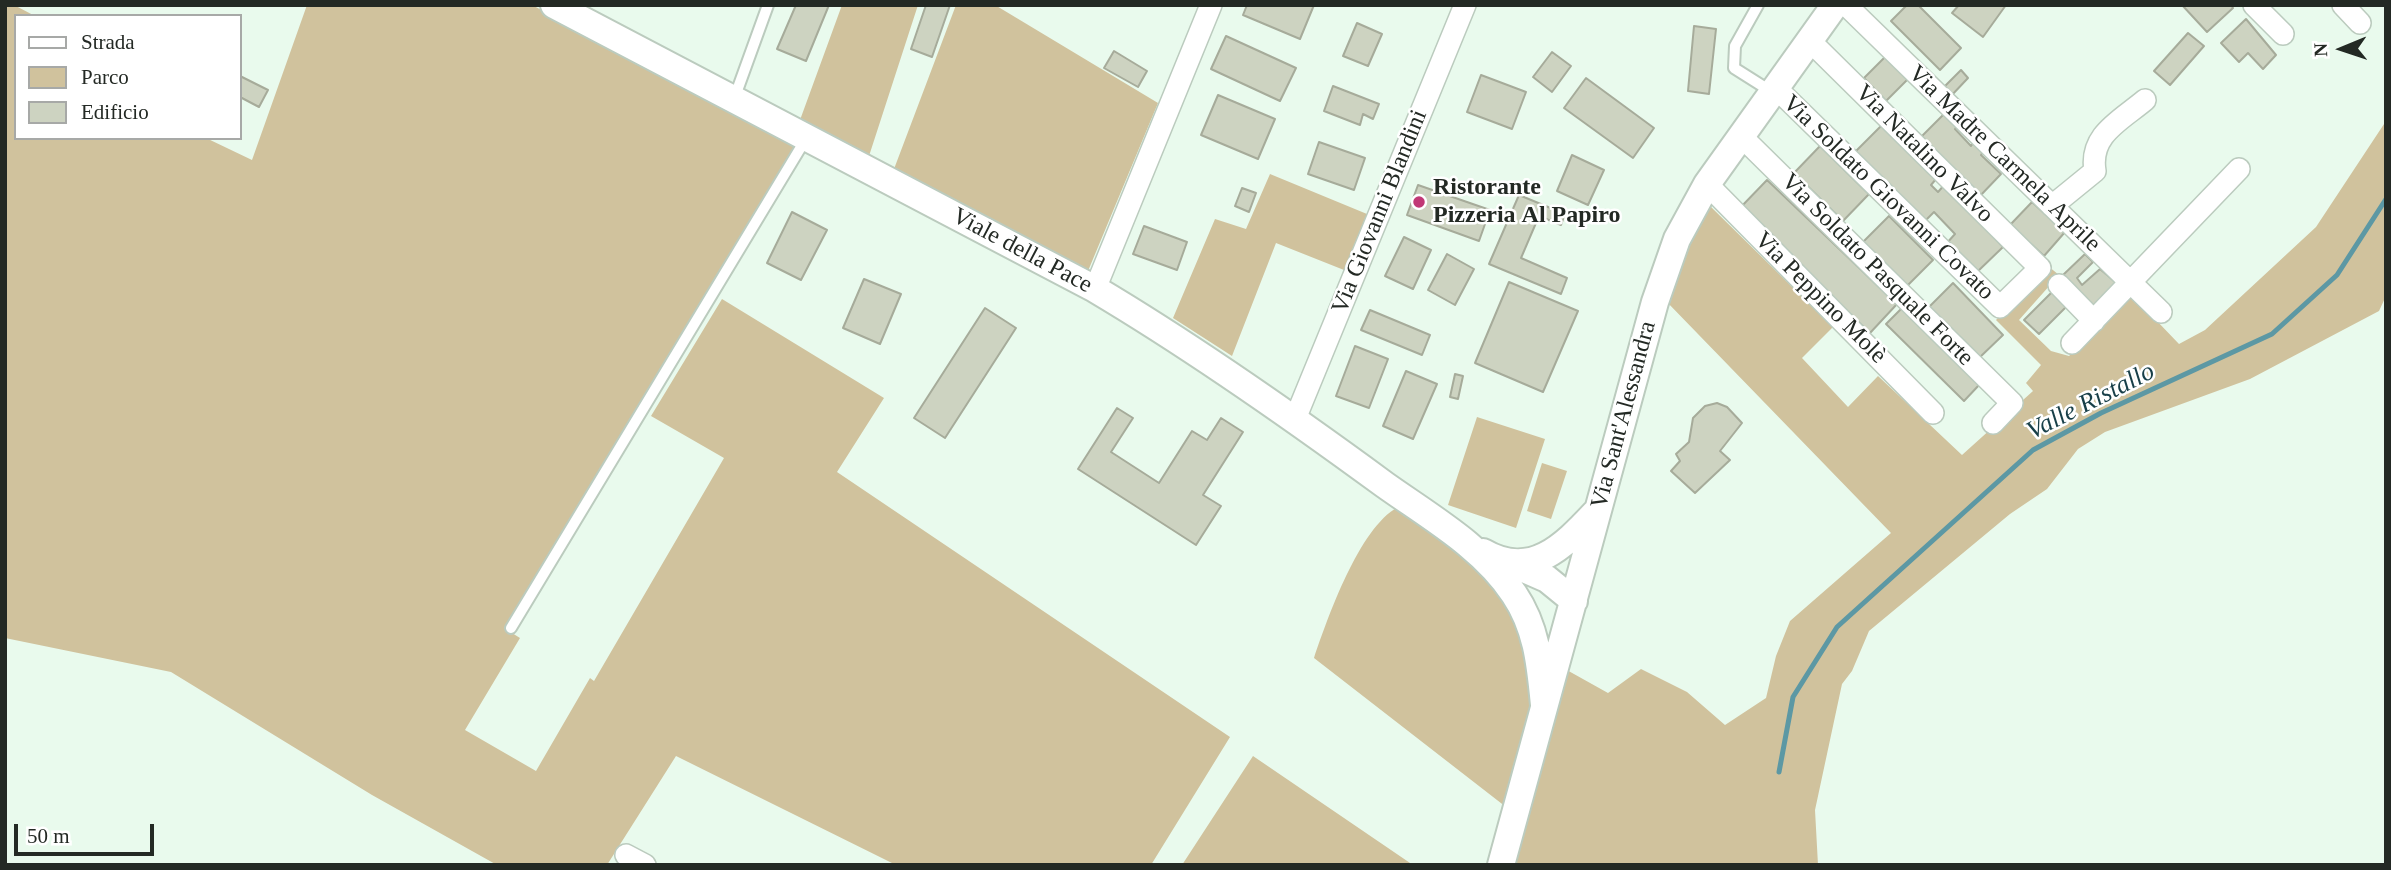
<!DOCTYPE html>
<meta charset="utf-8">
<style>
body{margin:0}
#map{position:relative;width:2391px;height:870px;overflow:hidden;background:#e9faed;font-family:"Times New Roman",serif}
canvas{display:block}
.frame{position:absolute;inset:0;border:7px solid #232924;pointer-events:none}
.legend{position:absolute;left:14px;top:14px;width:228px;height:126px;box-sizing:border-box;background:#fff;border:2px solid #a7a9a7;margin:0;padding:9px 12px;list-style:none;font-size:21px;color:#232924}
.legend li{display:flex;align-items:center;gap:14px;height:35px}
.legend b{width:35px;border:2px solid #a7a9a7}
.north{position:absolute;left:2307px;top:14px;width:70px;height:70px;-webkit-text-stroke:5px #fff;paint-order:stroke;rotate:268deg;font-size:19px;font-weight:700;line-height:28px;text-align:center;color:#232924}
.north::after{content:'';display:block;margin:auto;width:24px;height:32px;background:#232924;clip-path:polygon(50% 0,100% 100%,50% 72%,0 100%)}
.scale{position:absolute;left:14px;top:824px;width:140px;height:32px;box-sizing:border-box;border:4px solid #232924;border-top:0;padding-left:9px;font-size:21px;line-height:24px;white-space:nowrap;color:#232924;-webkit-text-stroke:5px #fff;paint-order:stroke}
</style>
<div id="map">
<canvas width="2391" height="870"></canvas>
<div class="frame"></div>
<ul class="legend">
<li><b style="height:9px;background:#fff"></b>Strada</li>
<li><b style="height:19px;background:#d0c29d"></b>Parco</li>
<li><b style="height:19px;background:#cdd3c1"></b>Edificio</li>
</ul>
<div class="north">N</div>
<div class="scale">50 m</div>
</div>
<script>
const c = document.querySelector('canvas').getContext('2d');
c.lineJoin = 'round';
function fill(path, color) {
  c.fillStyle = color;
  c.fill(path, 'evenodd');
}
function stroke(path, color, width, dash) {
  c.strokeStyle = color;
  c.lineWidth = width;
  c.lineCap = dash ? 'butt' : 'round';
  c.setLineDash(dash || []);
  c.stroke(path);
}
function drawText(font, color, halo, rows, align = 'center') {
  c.font = font + ' "Times New Roman",serif';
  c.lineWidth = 5;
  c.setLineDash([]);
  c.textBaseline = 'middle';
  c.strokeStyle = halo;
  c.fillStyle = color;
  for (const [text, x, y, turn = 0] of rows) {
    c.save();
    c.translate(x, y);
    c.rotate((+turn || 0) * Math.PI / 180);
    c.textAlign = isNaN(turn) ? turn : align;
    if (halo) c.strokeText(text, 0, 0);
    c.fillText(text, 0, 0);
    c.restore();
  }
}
fill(new Path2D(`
 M5,5H14L35,16H16V138H206L252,160L307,5H532L796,145L711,292L504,628L520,638L465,730L536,771L590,678L594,681L724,458L651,416L722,299L884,398L837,472L1230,737L1151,865H896L676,756L607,865H497L372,795L171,672L5,638Z
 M842,5H918L869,156L800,120Z
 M956,5H995L1158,103L1088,271L894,169Z
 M2386,121V296L2379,311L2250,379L2105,432L2078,449L2047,489L2010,514L1869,631L1852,671L1842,684L1815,810L1818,865H1514L1565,669L1608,693L1641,669L1687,692L1725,725L1766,698L1776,656L1790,621L1891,533L1665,300L1678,261L1710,206L1833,327L1802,358L1848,407L1878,376L1962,455L2033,391L2026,383L2041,365L1996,320L2048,266L2059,275L2019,320L2051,351L2069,356L2132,295L2179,344L2205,330L2316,227Z
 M1270,174L1367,214L1344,270L1276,243L1232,356L1173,318L1215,219L1246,229Z
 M1477,417L1545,439L1516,528L1448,505Z
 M1542,463L1567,471L1551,519L1527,511Z
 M1398,507L1466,557L1494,586L1524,632L1530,709L1506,807L1314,658C1328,617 1359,528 1398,507Z
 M1253,756L1413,865H1182Z`), '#d0c29d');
stroke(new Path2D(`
 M1779,772L1793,697L1837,627L2033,450L2101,413L2272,334L2337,275L2386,199`), '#5c98a4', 5);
const building = new Path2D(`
 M796,5H829L806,61L777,49Z
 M926,5H950L932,57L911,49Z
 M1247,5H1314L1300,39L1243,15Z
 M1907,5H1918L1961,48L1940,70L1891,21Z
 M1959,5H2006L1983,37L1952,13Z
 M2182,5H2231L2233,8L2207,32Z
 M2246,19L2276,55L2263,69L2248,53L2239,62L2221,43Z
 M1357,23L1382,34L1368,66L1343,56Z
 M1694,26L1716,29L1709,94L1688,91Z
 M2188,33L2204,46L2170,85L2154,71Z
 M1226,36L1296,68L1280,101L1211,69Z
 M1114,51L1147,71L1138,87L1104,68Z
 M1552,52L1571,66L1552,92L1533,77Z
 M1886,56L1908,79L1886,101L1864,78Z
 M1961,70L1968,78L1951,96L1943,88Z
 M1481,75L1526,92L1512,129L1467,112Z
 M240,76L268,90L259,107L240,97Z
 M1586,78L1654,128L1633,158L1564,108Z
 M1333,86L1379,104L1373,119L1363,114L1360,125L1324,111Z
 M1218,95L1275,119L1258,159L1201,135Z
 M1945,113L1958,125L1955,129L1971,146L1974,142L1983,152L1981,155L2001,174L1980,196L1921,137Z
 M1882,125L1936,179L1931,185L1938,192L1946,183L2003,247L1975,274L1946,244L1955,234L1934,212L1924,222L1855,152Z
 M1319,142L1365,158L1354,190L1308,174Z
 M1820,146L1869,194L1843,221L1794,173Z
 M1572,155L1604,170L1588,205L1557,191Z
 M1767,180L1897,304L1870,333L1739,209Z
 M1418,185L1490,210L1479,241L1407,215Z
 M1242,188L1256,193L1249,212L1235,206Z
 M1519,195L1565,214L1561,225L1539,216L1521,258L1567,278L1561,294L1489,264Z
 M2032,202L2065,232L2044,256L2010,225Z
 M792,212L827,230L801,280L767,263Z
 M1889,216L1933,260L1907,286L1863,242Z
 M1144,226L1187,242L1177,270L1133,254Z
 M1404,237L1431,250L1413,289L1385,276Z
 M1447,254L1474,269L1455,305L1428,290Z
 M2085,254L2093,262L2077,278L2082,285L2100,269L2119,285L2094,308L2063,275Z
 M864,279L901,294L880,344L843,328Z
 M1509,282L1578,311L1543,392L1475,363Z
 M1953,283L2003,335L1978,359L1929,307Z
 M2053,291L2067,306L2039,334L2024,320Z
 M1903,307L1980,384L1964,401L1886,324Z
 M985,308L1016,328L945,438L914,418Z
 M1370,310L1430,335L1422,355L1361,330Z
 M1355,346L1388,359L1369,408L1336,396Z
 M1406,371L1437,384L1413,439L1383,426Z
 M1455,374L1463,376L1458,399L1450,397Z
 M1717,403L1727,407L1742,423L1720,451L1730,460L1695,493L1671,471L1680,461L1676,454L1689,442L1693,418L1705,406Z
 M1117,408L1133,418L1111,452L1159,483L1192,431L1207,440L1221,418L1243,432L1203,495L1221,506L1196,545L1078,469Z`);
fill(building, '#cdd3c1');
stroke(building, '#a6ab9a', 2);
const service = new Path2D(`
 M1758,5L1735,46L1734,68L1772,92
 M734,99L768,5
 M511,628L807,137`);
const minor = new Path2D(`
 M1846,5L2161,312
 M2254,5L2283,34
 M2343,5L2360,23
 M1776,88L2000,307L2040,268L1809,40
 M1742,137L2012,403L1993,423
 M1707,184L1933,413
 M2052,206L2095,171C2089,135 2120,121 2145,100
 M2059,285L2094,321
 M1095,289L1211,5
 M2072,343L2239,169
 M1295,419L1465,5
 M626,855L645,865`);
const tertiary = new Path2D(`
 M554,5L1095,289C1196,349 1291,416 1385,485C1430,517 1483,547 1514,594C1537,628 1540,665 1544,705
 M1483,552C1531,580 1563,547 1595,513
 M1515,565L1547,579L1574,601
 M1501,865L1655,302L1677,239L1707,184L1835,5`);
stroke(service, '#bbcbbe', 14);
stroke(minor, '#bbcbbe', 24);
stroke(tertiary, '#bbcbbe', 30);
stroke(service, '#fff', 10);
stroke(minor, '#fff', 21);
stroke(tertiary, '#fff', 26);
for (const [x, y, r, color] of [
 [1419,202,7,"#c13876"]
]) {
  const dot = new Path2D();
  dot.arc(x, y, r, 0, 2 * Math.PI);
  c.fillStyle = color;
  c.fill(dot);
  stroke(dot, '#fff', 2.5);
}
drawText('24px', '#232924', '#fff', [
 ["Via Natalino Valvo",1924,154,45],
 ["Via Madre Carmela Aprile",2004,159,44],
 ["Via Soldato Giovanni Covato",1888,198,44],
 ["Via Giovanni Blandini",1380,212,-68],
 ["Viale della Pace",1022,251,28],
 ["Via Soldato Pasquale Forte",1877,270,45],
 ["Via Peppino Molè",1820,298,45],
 ["Via Sant'Alessandra",1624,415,-75]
]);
drawText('bold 24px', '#232924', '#fff', [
 ["Ristorante",1433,188],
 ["Pizzeria Al Papiro",1433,216]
], 'left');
drawText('italic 26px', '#183f48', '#fff', [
 ["Valle Ristallo",2091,402,-27]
]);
</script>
